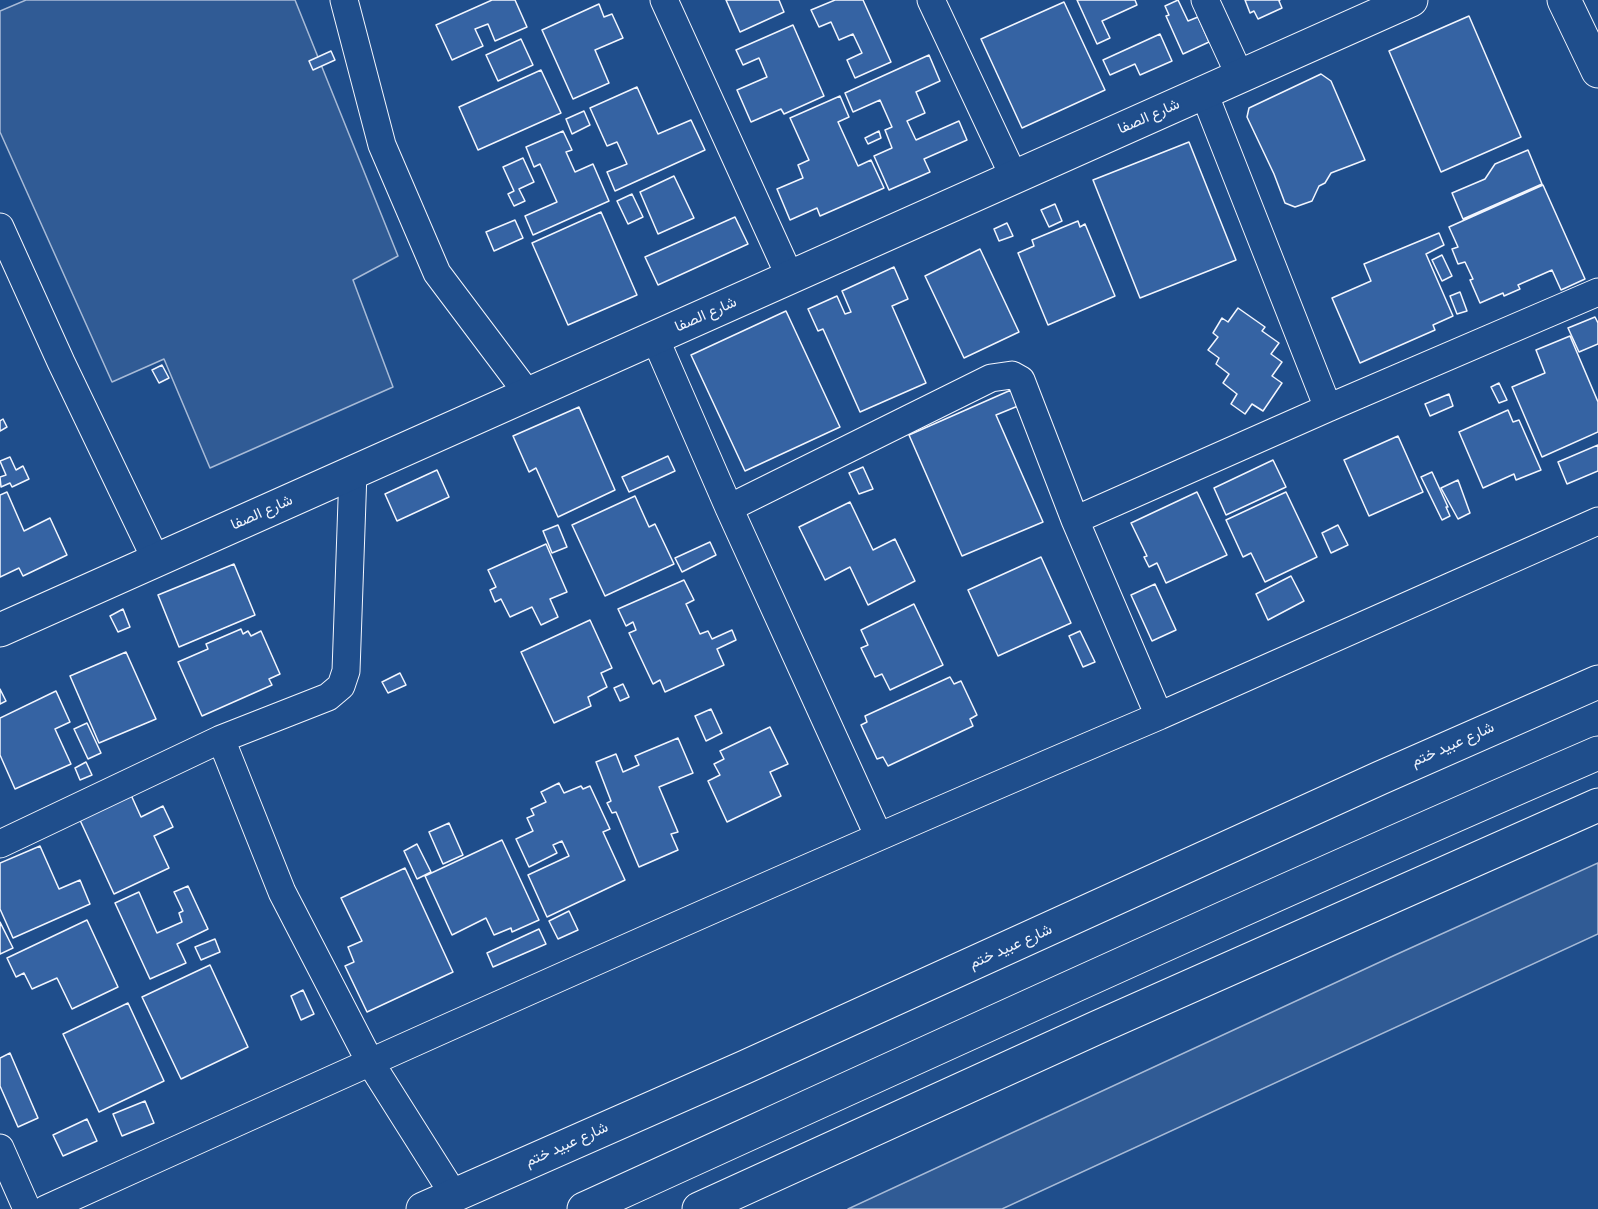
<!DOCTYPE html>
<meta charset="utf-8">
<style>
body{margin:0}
canvas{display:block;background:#1f4e8c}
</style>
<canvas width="1598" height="1209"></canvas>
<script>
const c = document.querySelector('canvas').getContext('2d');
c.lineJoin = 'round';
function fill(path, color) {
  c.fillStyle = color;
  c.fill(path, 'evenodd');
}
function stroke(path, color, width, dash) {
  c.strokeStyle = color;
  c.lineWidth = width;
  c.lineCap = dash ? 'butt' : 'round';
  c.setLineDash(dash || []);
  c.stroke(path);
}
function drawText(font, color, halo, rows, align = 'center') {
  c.font = font + ' "Source Serif 4",Vazirmatn,serif';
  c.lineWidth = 4.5;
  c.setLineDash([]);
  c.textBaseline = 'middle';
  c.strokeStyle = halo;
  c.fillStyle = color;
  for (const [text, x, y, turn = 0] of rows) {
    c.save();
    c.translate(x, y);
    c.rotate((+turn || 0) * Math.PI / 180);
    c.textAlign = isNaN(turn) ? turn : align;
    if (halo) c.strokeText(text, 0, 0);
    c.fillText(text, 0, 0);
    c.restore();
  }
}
const built = new Path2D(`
 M26,0H295L398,256L353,280L393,387L210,468L164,359L112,382L0,132V11Z
 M1598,863V934L1002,1209H848L1393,956Z`);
fill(built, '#305b95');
stroke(built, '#a8bbd7', 1.5);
const building = new Path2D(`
 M492,0H515L527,27L495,41L488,24L475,29L483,46L452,60L436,25Z
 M726,0H779L784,12L740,32Z
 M835,0H863L891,62L855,78L847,60L862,53L853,34L839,40L831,22L819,27L811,10Z
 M1077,0H1135L1137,5L1102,21L1110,38L1097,44Z
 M1178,0L1188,21L1198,17L1209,42L1183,54L1166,16L1169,15L1165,6Z
 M1245,0H1280L1279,1L1282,8L1258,19L1254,11L1250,13Z
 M1064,2L1105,90L1022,128L981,39Z
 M599,4L604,17L612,14L623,38L595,50L609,83L573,99L542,30Z
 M1469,16L1521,137L1441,172L1389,51Z
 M793,25L824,96L784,114L781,109L751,122L737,90L767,77L759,58L743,65L736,50Z
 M1160,34L1172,61L1140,75L1135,64L1110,75L1103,60Z
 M521,39L533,65L498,81L486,55Z
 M331,51L335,60L313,70L309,61Z
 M929,55L940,81L916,92L925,113L907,121L915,138L916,140L959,121L967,140L924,159L930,172L889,190L874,156L892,148L885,130L892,127L880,100L853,112L845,93Z
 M541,70L561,113L478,150L459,107Z
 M1321,74L1331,81L1365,160L1331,173L1325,183L1319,186L1312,201L1295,207L1285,203L1274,174L1247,117L1249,108Z
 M637,87L658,134L691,120L705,150L615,191L607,172L627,164L617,142L607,146L590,108Z
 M840,96L849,117L838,122L858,166L871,160L884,188L820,216L817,208L790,220L777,189L803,178L798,165L809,160L790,118Z
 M584,111L590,125L572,134L566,119Z
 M563,131L572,150L566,152L575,172L593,164L609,201L533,235L525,216L557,202L540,164L534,167L526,147Z
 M879,131L881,138L868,144L865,138Z
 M1189,142L1236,260L1140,298L1093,180Z
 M1528,150L1542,184L1463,219L1452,193L1485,179L1495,164Z
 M523,158L534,182L519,189L525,201L514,206L508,194L514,191L503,167Z
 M674,176L694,218L658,234L640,192Z
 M1543,185L1585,279L1561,290L1552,270L1518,285L1520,289L1504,296L1503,293L1480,303L1470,280L1473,279L1465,262L1458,264L1452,249L1458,247L1449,227Z
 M632,194L643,217L628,224L617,201Z
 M1055,204L1062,221L1049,227L1041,210Z
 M601,212L637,295L568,325L532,243Z
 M735,217L748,244L658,285L645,257Z
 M515,220L523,238L494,251L486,232Z
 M1078,221L1080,227L1085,224L1115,296L1048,325L1018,253L1034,246L1032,240Z
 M1007,223L1013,236L999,241L994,229Z
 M1439,233L1444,245L1426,254L1453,316L1433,325L1435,330L1360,363L1332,298L1371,281L1364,264Z
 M980,249L1019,332L964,358L925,276Z
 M1442,255L1452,276L1442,281L1432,260Z
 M894,267L908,299L892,306L926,383L860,412L823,329L818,331L808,309L837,296L845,314L851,312L842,291Z
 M1460,292L1467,311L1457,314L1450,296Z
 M1238,308L1265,327L1262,331L1279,343L1271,354L1282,362L1272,376L1282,383L1263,411L1252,404L1245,414L1231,404L1237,394L1223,383L1229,374L1216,364L1219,358L1208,350L1218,337L1213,333L1222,318L1228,322Z
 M786,311L840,427L745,471L691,355Z
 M1595,317L1598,323V344L1579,352L1568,328Z
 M1570,336L1598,402V432L1542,457L1512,387L1545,373L1536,350Z
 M162,365L169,378L159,383L152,370Z
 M1499,383L1507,400L1499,403L1491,387Z
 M1011,390L1018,406L996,415L1043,522L962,556L909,435Z
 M1449,394L1453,406L1430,416L1425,404Z
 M579,407L615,490L558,517L536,468L529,472L513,436Z
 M1508,410L1513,422L1519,420L1541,470L1516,480L1514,474L1483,488L1459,432Z
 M3,419L7,427L0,431V421Z
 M1398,436L1423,492L1369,516L1344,460Z
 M1598,445V471L1567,484L1558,462Z
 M668,456L675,471L629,492L622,477Z
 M10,457L16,470L23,466L29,479L12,487L10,483L1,487L0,477L6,475L0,461Z
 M1273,460L1286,487L1226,515L1214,488Z
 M863,467L873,489L859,494L849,473Z
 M437,470L449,497L397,521L385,494Z
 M1432,472L1448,507H1446L1450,516L1442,520L1421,477Z
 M1458,480L1470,513L1458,519L1441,488Z
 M7,492L24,531L50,518L67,555L23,576L19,568L0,577V495Z
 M1197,492L1227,555L1166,583L1157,563L1149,567L1144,557L1147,556L1131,523Z
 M1286,492L1317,557L1265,582L1251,553L1243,557L1226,520Z
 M635,496L649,527L655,524L674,564L605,596L572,525Z
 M850,502L873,550L895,539L915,581L868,605L850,567L825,580L799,527Z
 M558,525L567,547L552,553L543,531Z
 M1338,525L1348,545L1331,553L1322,533Z
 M710,542L716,555L682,572L675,558Z
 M546,544L567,592L550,599L558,617L541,625L532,607L510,617L501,599L495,602L490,590L496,587L488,570Z
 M1041,557L1071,623L998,656L968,590Z
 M234,564L255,615L179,647L158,595Z
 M1291,576L1304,601L1268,620L1256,594Z
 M684,580L694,600L686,604L700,634L708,631L712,639L732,630L736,640L717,649L724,665L665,692L660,680L653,684L629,633L636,630L633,622L626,626L618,609Z
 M1155,584L1176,630L1152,641L1131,595Z
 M914,604L943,665L890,690L882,674L875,677L861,648L868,645L861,630Z
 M123,609L130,627L118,632L110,616Z
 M590,620L612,668L601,673L607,687L588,697L591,706L554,723L521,652Z
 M241,629L243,634L248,631L251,636L261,631L280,674L269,679L272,685L202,716L178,662L208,649L206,644Z
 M1080,631L1095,662L1083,667L1069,636Z
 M126,652L156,719L99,743L70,676Z
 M400,673L406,685L388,693L382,682Z
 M950,677L954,684L961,681L977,715L970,719L973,726L888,766L883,757L877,759L861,725L867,722L865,716Z
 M623,684L629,697L620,701L614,688Z
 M0,689L6,701L0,704Z
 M56,691L70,722L55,729L71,764L15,789L0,755V718Z
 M711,709L722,733L706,741L695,716Z
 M87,723L101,753L88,759L74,729Z
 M770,727L788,764L770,772L781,796L727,822L708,781L720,775L714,764L724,759L720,751Z
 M678,738L693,773L659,787L678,832L671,834L678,850L639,867L616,812L612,813L607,803L611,801L596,762L616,754L623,772L639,765L635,756Z
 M86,762L92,775L80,780L75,768Z
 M559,783L564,793L581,786L583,789L590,786L610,829L603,832L625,880L547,917L528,875L569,856L562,841L553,845L557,853L529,867L516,839L533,831L527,818L534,815L531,809L546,802L541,792Z
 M131,795L141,817L163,806L173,827L154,836L169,868L114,894L79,818Z
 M449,823L463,855L443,864L429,832Z
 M502,840L539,920L512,932L511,928L494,935L486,918L452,935L425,876Z
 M417,844L431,872L417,879L404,851Z
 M40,846L59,889L80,880L90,904L13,938L0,909V863Z
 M405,868L453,972L367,1012L345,966L354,962L348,947L362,941L341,898Z
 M188,886L208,929L177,944L186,963L150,979L115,903L139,892L157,933L182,922L179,913L183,911L174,892Z
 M569,911L578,930L558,939L549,921Z
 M87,920L118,987L72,1009L57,978L32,989L24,973L16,977L7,958Z
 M0,922L13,948L0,954Z
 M539,929L546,944L493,967L487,953Z
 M215,939L220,952L201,960L195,947Z
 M210,965L248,1047L181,1079L142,997Z
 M303,990L314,1014L301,1020L291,996Z
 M128,1003L164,1081L99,1112L63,1034Z
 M10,1053L38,1118L18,1127L0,1086V1058Z
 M145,1101L154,1123L122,1136L113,1114Z
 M87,1119L97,1141L63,1156L53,1135Z`);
fill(building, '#3563a3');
stroke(building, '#f2f6ff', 1.5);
const street = new Path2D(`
 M344,0L382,145L437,273L528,394
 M664,0L790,277
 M931,0L1014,177
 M1205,0L1240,76
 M1204,93L1328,408
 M0,227L61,362L156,560
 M655,338L729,508L878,835
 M729,508L991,378L1012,375L1021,380L1075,520L1159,716L1598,521
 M1075,520L1328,408L1598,292
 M221,739L282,892L370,1062L454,1195
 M0,844L221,739L328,697L341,686L346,671L353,472
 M0,1148L27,1209
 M46,1209C415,1041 785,875 1159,716`);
const secondary = new Path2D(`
 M0,630L1411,0
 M699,1209L1096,1028L1598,805`);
const primary = new Path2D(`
 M1564,0L1598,71
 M423,1209L745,1067L1380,778L1598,682
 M584,1209C922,1055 1258,900 1598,753`);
stroke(street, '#f2f6ff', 29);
stroke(secondary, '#f2f6ff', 35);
stroke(primary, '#f2f6ff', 35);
stroke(street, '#1f4e8c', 27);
stroke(secondary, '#1f4e8c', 33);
stroke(primary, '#1f4e8c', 33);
drawText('15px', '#f2f6ff', '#1f4e8c', [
 ["شارع الصفا",1149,117,-24],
 ["شارع الصفا",706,315,-24],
 ["شارع الصفا",262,513,-24],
 ["شارع عبيد ختم",1453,745,-24],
 ["شارع عبيد ختم",1011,947,-24],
 ["شارع عبيد ختم",567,1145,-24]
]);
</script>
